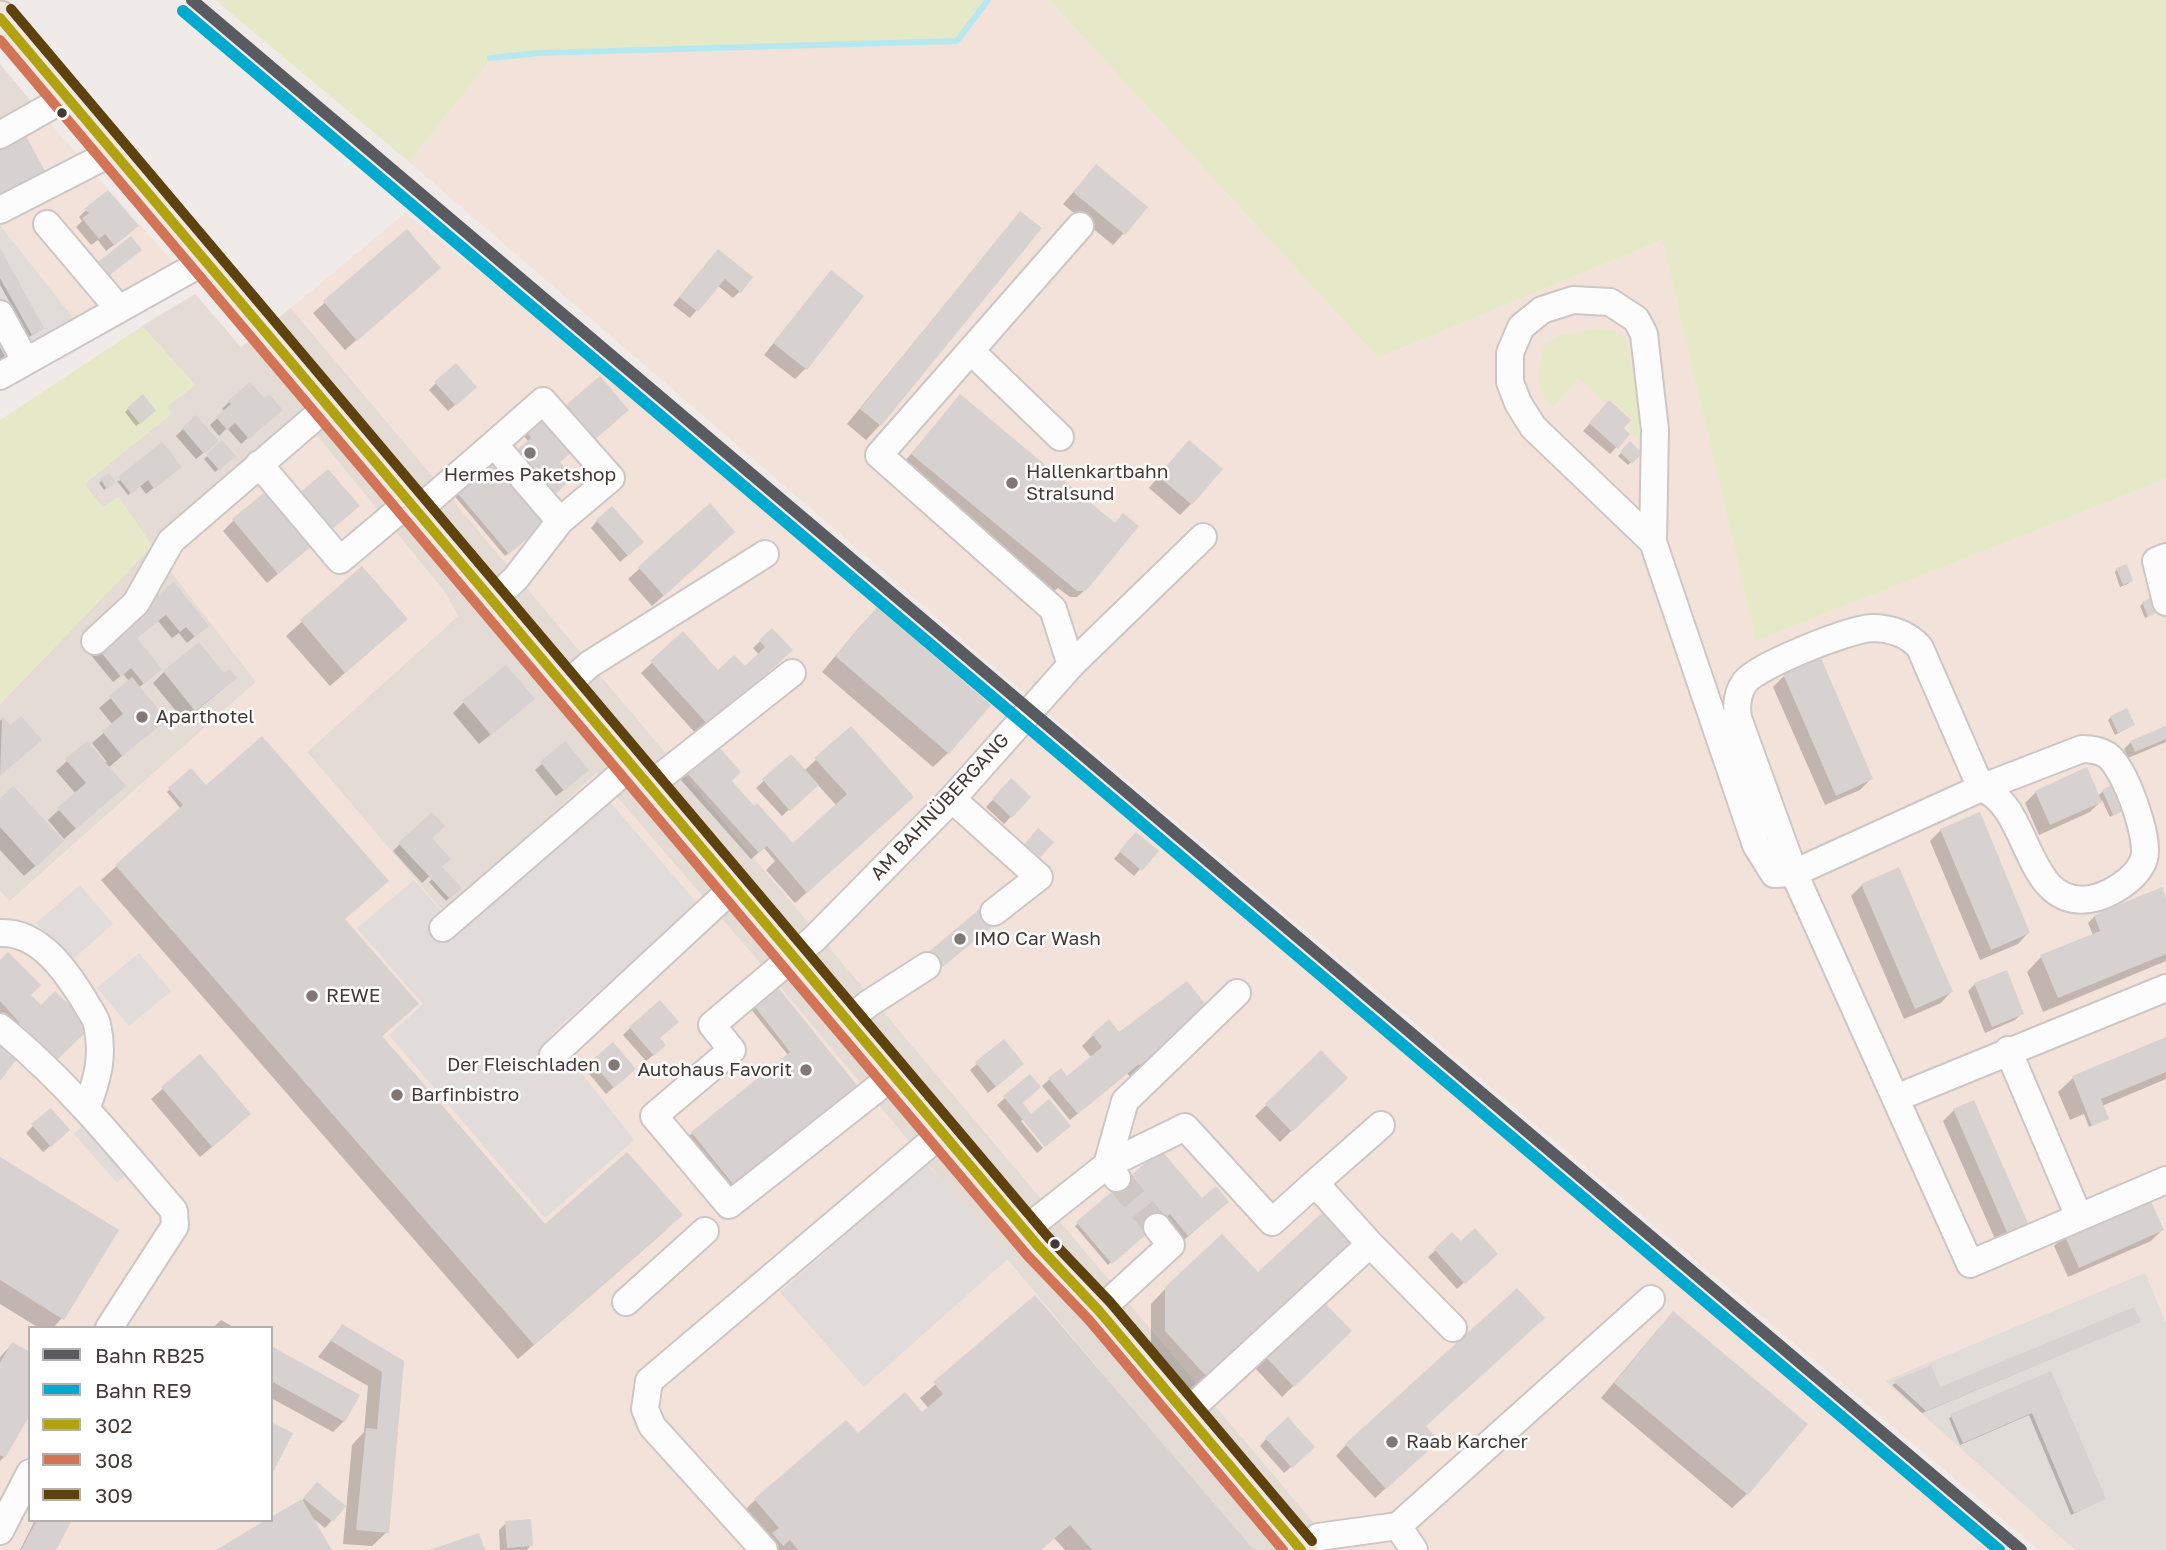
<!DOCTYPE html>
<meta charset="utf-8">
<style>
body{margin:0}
#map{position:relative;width:2166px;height:1550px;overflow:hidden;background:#f0ebe8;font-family:"Golos Text",sans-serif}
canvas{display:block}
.legend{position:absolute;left:28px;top:1326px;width:245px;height:196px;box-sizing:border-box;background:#fff;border:2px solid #b5b0ae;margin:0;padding:9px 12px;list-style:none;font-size:21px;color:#453934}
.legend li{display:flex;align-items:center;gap:14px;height:35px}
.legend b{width:35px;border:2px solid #b5b0ae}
</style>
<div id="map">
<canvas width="2166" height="1550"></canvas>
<ul class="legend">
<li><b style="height:9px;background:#595b61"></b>Bahn RB25</li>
<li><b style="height:9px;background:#00a9ce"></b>Bahn RE9</li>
<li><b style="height:9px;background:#b1a212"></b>302</li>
<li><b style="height:9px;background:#d37457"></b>308</li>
<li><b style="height:9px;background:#5d420e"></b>309</li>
</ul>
</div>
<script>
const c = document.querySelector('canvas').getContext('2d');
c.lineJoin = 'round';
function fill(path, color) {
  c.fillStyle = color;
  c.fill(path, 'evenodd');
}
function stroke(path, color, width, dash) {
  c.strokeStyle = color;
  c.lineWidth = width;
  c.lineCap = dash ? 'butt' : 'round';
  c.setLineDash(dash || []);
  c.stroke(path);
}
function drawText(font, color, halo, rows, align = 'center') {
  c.font = font + ' "Golos Text",sans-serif';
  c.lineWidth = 5;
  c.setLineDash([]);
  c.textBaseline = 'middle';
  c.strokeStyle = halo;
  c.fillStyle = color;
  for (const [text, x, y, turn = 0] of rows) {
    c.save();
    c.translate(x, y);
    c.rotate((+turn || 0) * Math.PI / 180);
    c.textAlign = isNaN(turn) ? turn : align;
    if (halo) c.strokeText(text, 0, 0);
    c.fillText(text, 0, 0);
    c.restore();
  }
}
fill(new Path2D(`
 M0,64L35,106L0,125Z
 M195,294L241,347L291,308L1337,1550H1250L765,969L597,774L444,913L307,752L458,616L444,591L313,431L256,682L9,902L0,891V704L152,546L118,497L103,508L84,484L171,414L167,406L195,385L142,326Z`), '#e4dbd5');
fill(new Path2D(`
 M988,0H1049L1378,358L1662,240L1756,641L2166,479V1550H2039L1050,715L409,162L490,58L957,41Z
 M35,106L179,269L76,321L0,225V125Z
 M405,213L571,344L1058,749L2009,1550H1337L291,308Z
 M313,431L444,591L458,616L307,752L444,913L596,773L765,969L1250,1550H0V891L10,902L256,682L167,567L184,545ZM30,1328H271V1520H30Z`), '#f3e2da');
fill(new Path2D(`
 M0,225L76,321L0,367Z
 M2145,1273L2166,1323V1550H2075L1885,1381Z`), '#e2dcd9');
fill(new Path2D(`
 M215,0H988L957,41L540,53L491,58L409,162Z
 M1049,0H2166V479L1756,641L1662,240L1378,358Z
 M142,326L195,385L167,406L171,414L84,484L103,508L119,497L152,546L0,704V420Z
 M1596,329L1614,331L1625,338L1651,452L1648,464L1641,467L1638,466L1649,454L1648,449L1628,428L1634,420L1609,398L1605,402L1578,378L1553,407C1533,389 1539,368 1544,344L1558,336Z`), '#e6e9c7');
fill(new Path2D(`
 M609,801L697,903L551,1034L634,1140L545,1218L389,1035L423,1004L357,928L414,880L458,930Z
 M80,885L113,924L70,962L36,923Z
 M139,953L171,991L129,1026L97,988Z
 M85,1124L128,1173L117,1183L74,1134Z
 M927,1164L1010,1257L864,1387L780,1292Z`), '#e1dcd9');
fill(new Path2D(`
 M1096,166L1146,208L1113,245L1063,204Z
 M86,210L130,233L106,251L98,240L91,245L76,227L82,221L79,217Z
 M1020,213L880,425L866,440L847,424Z
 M407,231L427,279L345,350L313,313Z
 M0,251L39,331L29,337L0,285Z
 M711,258L740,291L733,298L717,285L690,318L673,305Z
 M831,272L806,368L795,379L764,355Z
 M0,347L5,356L0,360Z
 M600,379L616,421L583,449L579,444L557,462L554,495L563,506L505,556L452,493L518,451L529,442L524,436L527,433L563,411Z
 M436,383L468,394L448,411L429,390Z
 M960,397L1085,590L1077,597H1070L1058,588L1050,595L898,469Z
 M229,402L273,416L241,444L227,428L219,436L210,425L225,411L222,409Z
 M128,409L151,414L136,426L125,412Z
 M1602,410L1628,435L1610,454L1583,431Z
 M183,429L209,448L196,459L176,436Z
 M222,443L233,456L215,472L204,459Z
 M1630,444L1640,453L1628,465L1618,456Z
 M1178,453L1191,504L1180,515L1149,488Z
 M172,473L146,494L140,486L128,495L117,481Z
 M108,475L113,482L104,490L99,483Z
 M710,505L722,543L652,606L628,579Z
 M234,520L291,563L267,583L223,531Z
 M597,521L635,549L620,562L591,528Z
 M361,568L391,633L330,686L286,636Z
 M2117,569L2131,581L2128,584L2120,587L2115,572Z
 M174,585L200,632L187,643L179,633L172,638L158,621L135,639L153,676L138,688L164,720L108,768L113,796L64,839L48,820L76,794L56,771L67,761L107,762L92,743L113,725L99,708L130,682L123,674L113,682L90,654Z
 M2143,603L2154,613L2145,618L2140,606Z
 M862,624L948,753L933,767L822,672Z
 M772,630L790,650L698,736L641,673L683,634L718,672L744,668L759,655L753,648Z
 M164,672L224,688L184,721L153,683Z
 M1784,676L1871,779L1860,790L1825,805L1773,687Z
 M464,702L521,710L479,744L453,713Z
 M2111,717L2133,725L2115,735L2108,720Z
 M2,719L33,747L0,775V721Z
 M850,728L901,808L795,903L766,870L775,861L764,848L751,859L681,780L688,773L729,781L792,845L837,806L817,784L782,816L756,788L791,756L804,771Z
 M2166,728V742L2128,758L2124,749L2131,742Z
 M542,764L580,777L556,796L535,770Z
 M191,771L344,920L417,1004L381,1037L545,1226L666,1230L518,1359L101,880L181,809L167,792Z
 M1011,781L1029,797L1004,824L986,807Z
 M2103,791L2123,809L2120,812L2110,817L2102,800L2090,812L2039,835L2025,803L2036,792L2098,796Z
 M0,801L51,852L24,876L0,850Z
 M1941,830L2028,933L2018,944L1980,960L1930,841Z
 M430,838L443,864L422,883L393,851L400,844Z
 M1129,841L1140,869L1134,876L1114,859Z
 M442,869L459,888L446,901L429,882Z
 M1862,885L1951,992L1941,1003L1904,1019L1851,896Z
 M2166,902V961L2043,1012L2027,972L2041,957L2093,935L2088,923L2095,916Z
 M0,962L39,1005L18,1025L8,1015L4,1019L0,1015Z
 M1975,984L2022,1013L2015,1020L1985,1033L1968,991Z
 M753,1005L857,1089L733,1190L689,1136L788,1055L750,1008Z
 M1155,1005L1158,1047L1135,1083L1127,1073L1070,1120L1042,1086L1060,1070L1067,1078L1091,1057L1082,1046L1093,1035L1119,1034Z
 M630,1028L658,1039L657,1052L646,1061L623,1035Z
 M2166,1039V1079L2102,1106L2107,1118L2089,1127L2084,1114L2070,1120L2058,1092L2073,1078Z
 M1320,1053L1345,1078L1280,1142L1255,1116Z
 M200,1056L238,1125L200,1157L151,1099Z
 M592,1062L627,1076L606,1094L585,1069Z
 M977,1064L1015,1071L988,1093L970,1070Z
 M1030,1076L1021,1103L1031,1116L1069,1126L1024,1119L1021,1121L1043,1148L1037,1153L997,1105Z
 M1954,1110L2029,1229L1999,1248L1943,1121Z
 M33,1126L61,1137L43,1152L26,1133Z
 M1161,1153L1202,1200L1216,1212L1177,1246L1157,1223L1108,1265L1075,1226Z
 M0,1159L62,1318L53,1328H39L0,1304Z
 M2162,1230L2151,1241L2068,1277L2054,1246L2065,1236Z
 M1452,1235L1460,1244L1489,1260L1457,1289L1428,1257Z
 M1336,1257L1191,1390L1151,1346V1304L1166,1288L1257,1275Z
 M1035,1297L1251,1550H1065L1054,1538L1041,1550H760L740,1515L755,1500L846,1422L857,1436L922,1415L929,1409L920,1398Z
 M1323,1303L1350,1331L1282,1397L1255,1368Z
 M221,1320L235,1328H213Z
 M2139,1322L1922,1413L1892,1385L1930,1367L1939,1389Z
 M342,1326L402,1362L387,1532L372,1546L343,1544L352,1445L364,1432L368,1386L318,1357Z
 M1659,1328L1747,1494L1732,1508L1601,1398Z
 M12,1344L4,1457L0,1461V1357Z
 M271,1348L344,1421L333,1432L271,1398Z
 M2051,1373L2104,1499L2071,1515L2029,1415L1960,1445L1949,1418Z
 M1424,1427L1426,1452L1375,1498L1336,1456L1346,1445Z
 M1266,1439L1306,1454L1284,1473L1260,1446Z
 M310,1491L344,1507L325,1528L310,1516L330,1550H220L302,1501Z
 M35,1520H70L54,1550H20Z
 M506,1523L531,1545L527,1550H500L499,1530Z`), '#0003');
stroke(new Path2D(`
 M490,58L540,53L957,41L988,0`), '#b7e8ef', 6);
fill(new Path2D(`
 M23,130L48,177L0,203V142Z
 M1096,164L1148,207L1125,235L1073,192Z
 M108,190L139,226L114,245L105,234L99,239L82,218L89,213L84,209Z
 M1020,211L1042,228L881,426L860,409Z
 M407,229L441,268L357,341L323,301Z
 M131,236L142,250L106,278L95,264Z
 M0,248L44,328L32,335L0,278Z
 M718,249L753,277L741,293L725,279L698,312L679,297Z
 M831,270L864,296L807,370L773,343Z
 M456,363L477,387L456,406L434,382Z
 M600,376L629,410L595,439L566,405Z
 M250,382L264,398L269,394L283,410L249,439L235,423L227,430L216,417L231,404L228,401Z
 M143,394L156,411L140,424L127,408Z
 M960,394L1115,523L1123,513L1139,526L1086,591H1077L911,454Z
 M1609,400L1631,420L1624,428L1630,434L1618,449L1589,423Z
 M559,404L588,438L560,462L573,478L555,494L566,506L509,554L454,489L511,440L518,449L531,438L526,432Z
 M196,415L219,441L204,454L182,428Z
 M222,440L236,456L219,470L206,455Z
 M1189,440L1223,469L1192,505L1158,476Z
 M1630,441L1642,453L1632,464L1620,452Z
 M162,442L182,467L154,489L148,480L131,494L118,477Z
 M328,469L360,506L278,574L232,519L265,492L280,509Z
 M109,473L116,482L107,489L100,479Z
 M710,503L735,532L664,596L638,567Z
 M612,506L644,542L628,556L596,520Z
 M2127,564L2133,581L2123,585L2116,568Z
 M362,566L408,619L345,673L300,620Z
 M174,582L209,626L195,637L186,627L180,632L166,615L137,638L162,669L144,684L131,668L121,677L96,646Z
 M2150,598L2156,613L2148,617L2142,602Z
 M877,607L991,705L949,754L835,656Z
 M772,628L793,650L709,726L650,661L683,631L718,670L734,655L745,666L765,647L759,640Z
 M199,642L224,673L229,669L237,678L195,711L163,671Z
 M1821,658L1873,779L1836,796L1783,674Z
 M506,665L535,699L491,735L462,701Z
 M132,677L167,720L122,756L102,731L123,714L109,696Z
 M2127,708L2135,725L2118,733L2110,716Z
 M2,716L10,725L21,716L42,740L0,776Z
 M851,726L914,797L807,893L767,846L759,853L686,772L717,745L741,772L732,781L754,806L757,803L793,843L847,794L814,758Z
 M2166,726V739L2135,752L2130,741Z
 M262,736L389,881L345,919L419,1004L382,1036L545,1224L627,1152L683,1215L534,1345L115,865L183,805L168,788L191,768L206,785Z
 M87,741L126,786L76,829L57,808L86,783L65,759Z
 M565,741L589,770L564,791L540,762Z
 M791,754L819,785L790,811L762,779Z
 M2087,767L2102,802L2050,825L2035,791Z
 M1011,778L1031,797L1012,818L992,799Z
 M2113,784L2125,810L2113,815L2102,790Z
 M13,786L64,841L36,867L0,827V798Z
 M432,812L445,826L432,838L451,859L442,867L462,888L450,899L398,843Z
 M1980,812L2030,933L1991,950L1940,829Z
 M1038,828L1054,842L1040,858L1024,845Z
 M1136,832L1159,851L1142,871L1119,851Z
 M1899,867L1953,992L1915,1009L1861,884Z
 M2162,887L2166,897V954L2058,998L2040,955L2100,931L2094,915Z
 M987,903L1000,920L934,974L921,958Z
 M8,952L41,985L31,995L41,1005L55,991L91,1027L55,1062L0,1001V960Z
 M2007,970L2024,1014L1992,1027L1974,983Z
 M1187,981L1208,1007L1160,1046L1168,1056L1146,1073L1139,1064L1078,1114L1048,1078L1061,1068L1067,1076L1102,1047L1092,1034L1109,1019L1119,1032Z
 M775,984L860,1089L737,1189L691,1132L790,1052L752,1003Z
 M660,1000L679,1022L660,1038L666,1045L654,1056L629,1027Z
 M2166,1037V1072L2101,1099L2109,1119L2092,1126L2072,1076Z
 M1004,1039L1024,1064L996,1087L975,1062Z
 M0,1042L19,1056L0,1081Z
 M613,1042L636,1069L614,1088L591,1061Z
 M1321,1050L1348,1078L1292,1132L1265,1104Z
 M200,1054L251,1114L212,1147L161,1087Z
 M1030,1074L1041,1087L1023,1103L1031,1114L1049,1099L1071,1126L1045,1147L1003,1096Z
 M1974,1100L2031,1230L2010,1239L1953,1109Z
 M51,1108L70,1130L51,1147L31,1124Z
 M1161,1150L1202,1198L1216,1186L1229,1202L1188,1236L1170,1214L1112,1264L1076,1222Z
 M0,1157L119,1230L64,1320L0,1280Z
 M2149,1197L2164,1230L2079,1268L2064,1234Z
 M1324,1211L1353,1242L1207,1377L1165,1331V1287L1222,1234L1258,1272Z
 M1475,1228L1498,1254L1465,1284L1434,1249L1452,1232L1461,1241Z
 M1517,1288L1545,1318L1426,1426L1439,1441L1386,1489L1345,1444Z
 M1035,1295L1254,1550H1092L1070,1525L1041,1550H798L790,1540L783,1546L772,1533L779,1528L754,1499L846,1420L858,1433L905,1392L922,1412L943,1394L933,1382Z
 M1323,1301L1352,1331L1294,1387L1265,1356Z
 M2134,1307L2141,1322L1926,1411L1893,1381L1931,1365L1940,1387Z
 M1673,1311L1808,1424L1748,1495L1614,1383Z
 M342,1324L404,1361L389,1533L356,1530L366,1428L377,1429L382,1372L331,1341Z
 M12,1342L30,1352V1415L5,1458L0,1455V1363Z
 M271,1346L360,1395L345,1422L271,1381Z
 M2051,1371L2106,1499L2074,1513L2032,1413L1963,1443L1950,1414Z
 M1288,1417L1315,1447L1292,1468L1265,1438Z
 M271,1422L293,1433L271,1476Z
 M317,1482L346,1506L333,1522L303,1498Z
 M302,1499L332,1550H216L266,1520H271V1517Z
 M531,1519L533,1546L507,1548L505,1521Z
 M37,1520H72L56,1550H21Z
 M479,1533L485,1550H429Z`), '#d7d2cf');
stroke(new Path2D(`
 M1118,1179L1157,1227`), '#cec7c4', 26, [26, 13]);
const minor = new Path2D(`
 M0,135L67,97
 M0,210L113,152
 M47,224L118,308
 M0,314L25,360
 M971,351L1060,437
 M0,376L205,261
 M494,444L543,401L611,478L560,521
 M259,464L340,560L409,502
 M417,511L494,444L560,521L516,578L492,601
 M1653,542L1533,427L1518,403L1510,382V353L1521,327L1542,310L1573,300L1610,302L1636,319L1644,334L1655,430L1653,542L1756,845L1774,874L1794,873L1738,718C1736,705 1737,693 1745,682C1758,665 1850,629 1872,628C1890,628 1909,634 1920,648L1981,788L1794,873L1970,1264L2166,1180
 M2166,557L2156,561L2166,602
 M95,641L136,603L171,541L328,406
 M1071,665L1053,609L879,455L1080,226
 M565,686L590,664L765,554
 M2082,749C2091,749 2099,750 2107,755C2125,768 2150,838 2144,859C2137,879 2109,896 2090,899C2024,909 2031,805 1981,788Z
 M649,786L792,673
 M952,799L1039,877L994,912
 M443,928L632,765
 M0,933C39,931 66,971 84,1000C88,1008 95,1016 97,1024C104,1054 98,1080 86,1108
 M848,1021L868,1004L927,966
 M0,1027C66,1081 119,1146 174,1211L175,1226L109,1328
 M2008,1050L2079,1217
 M553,1055L734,887
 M894,1075L729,1205L654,1116L732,1050L712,1025L814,939L952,799L1071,665L1203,537
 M1896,1098L2166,988
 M1315,1183L1381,1125
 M1025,1230L1107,1165L1117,1178
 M1370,1244L1453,1328
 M626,1302L705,1231
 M1099,1311L1171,1245L1157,1227
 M1185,1414L1370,1244L1315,1183L1272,1222L1185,1127L1107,1165L1125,1101L1237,993
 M1398,1526L1414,1550
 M0,1531L30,1473
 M764,1550L652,1426L645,1409L649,1381L942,1133
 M1302,1550L1318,1537L1398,1526L1651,1299`);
const major = new Path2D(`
 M0,18L1038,1246L1099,1311L1301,1550`);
stroke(minor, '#ccc7c4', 30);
stroke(major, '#d2c1b5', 37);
stroke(minor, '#fdfcfc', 26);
stroke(major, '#f1e8e2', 33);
stroke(new Path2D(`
 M0,18L1038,1246L1099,1311L1301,1550`), '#b1a212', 10);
stroke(new Path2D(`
 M0,40L1027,1255L1089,1320L1283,1550`), '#d37457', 10);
stroke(new Path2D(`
 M11,9L1048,1237L1110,1302L1312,1541`), '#5d420e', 10);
stroke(new Path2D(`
 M192,0L2021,1550`), '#595b61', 12);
stroke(new Path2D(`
 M183,11L1999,1550`), '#00a9ce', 12);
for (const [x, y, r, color] of [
 [62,113,6,"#453934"],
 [530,453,7,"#817773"],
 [1012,483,7,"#817773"],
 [142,717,7,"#817773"],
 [960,939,7,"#817773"],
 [312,996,7,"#817773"],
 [614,1065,7,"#817773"],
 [806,1070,7,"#817773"],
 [397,1095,7,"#817773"],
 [1055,1244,6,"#453934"],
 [1392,1442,7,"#817773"]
]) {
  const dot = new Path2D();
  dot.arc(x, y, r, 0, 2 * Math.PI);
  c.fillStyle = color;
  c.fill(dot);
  stroke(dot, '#fff', 2.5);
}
drawText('19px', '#453934', '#fff', [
 ["Hallenkartbahn",1026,472],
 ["Stralsund",1026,494],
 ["Hermes Paketshop",530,475,"center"],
 ["Aparthotel",156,717],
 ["IMO Car Wash",974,939],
 ["REWE",326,996],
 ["Der Fleischladen",600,1065,"right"],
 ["Autohaus Favorit",792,1070,"right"],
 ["Barfinbistro",411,1095],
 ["Raab Karcher",1406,1442]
], 'left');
drawText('19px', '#453934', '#fff', [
 ["AM BAHNÜBERGANG",940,807,-47]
]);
</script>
